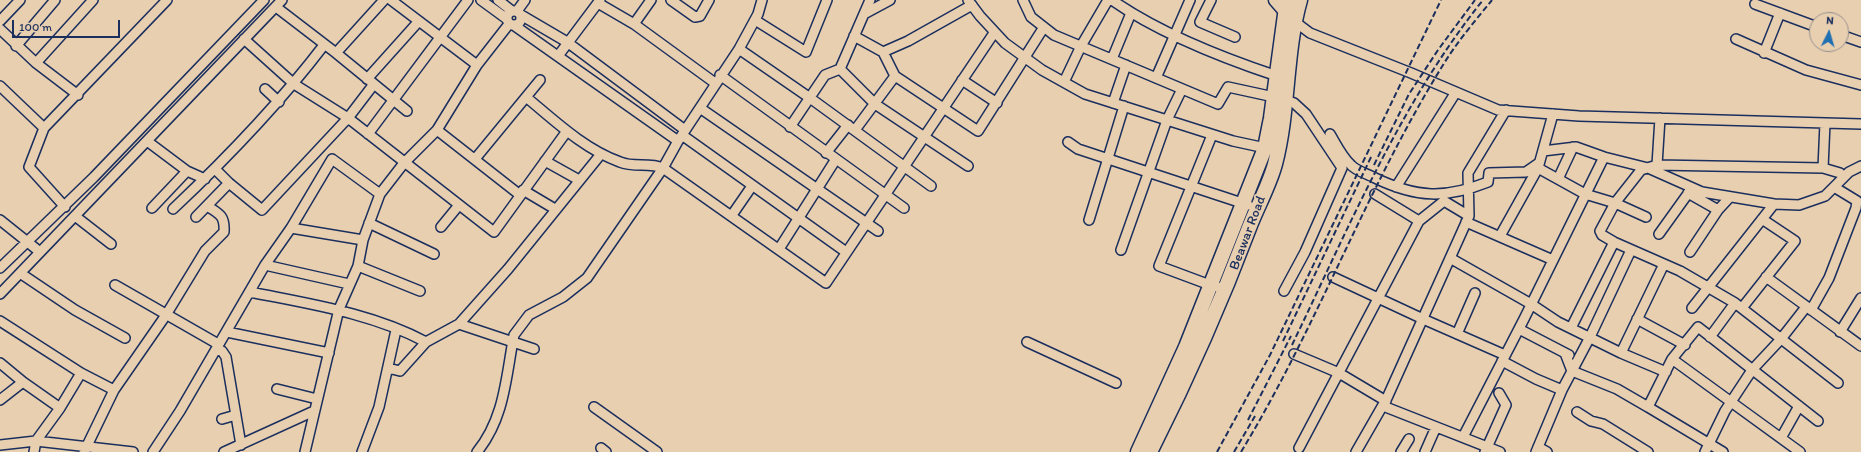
<!DOCTYPE html>
<style>
body{margin:0}
#map{position:relative;width:1861px;height:452px;overflow:hidden;background:#e8cfb0;font-family:Itim,sans-serif}
canvas{display:block}
.north{position:absolute;left:1809px;top:12px;width:40px;height:40px;box-sizing:border-box;background:#e8cfb0;border:1px solid #968f8f;border-radius:50%;rotate:5deg;font-size:11px;font-weight:700;line-height:16px;text-align:center;color:#1b2f5e}
.north::after{content:'';display:block;margin:auto;width:14px;height:18px;background:#1f6fb2;clip-path:polygon(50% 0,100% 100%,50% 72%,0 100%)}
.scale{position:absolute;left:12px;top:20px;width:108px;height:18px;box-sizing:border-box;border:2px solid #1b2f5e;border-top:0;padding-left:5px;font-size:12px;line-height:14px;white-space:nowrap;color:#1b2f5e;-webkit-text-stroke:3px #e8cfb0;paint-order:stroke}
</style>
<div id="map">
<canvas width="1861" height="452"></canvas>
<div class="north">N</div>
<div class="scale">100 m</div>
</div>
<script>
const c = document.querySelector('canvas').getContext('2d');
c.lineJoin = 'round';
function stroke(path, color, width, dash) {
  c.strokeStyle = color;
  c.lineWidth = width;
  c.lineCap = dash ? 'butt' : 'round';
  c.setLineDash(dash || []);
  c.stroke(path);
}
function drawText(font, color, halo, rows, align = 'center') {
  c.font = font + ' Itim,sans-serif';
  c.lineWidth = 3.5;
  c.setLineDash([]);
  c.textBaseline = 'middle';
  c.strokeStyle = halo;
  c.fillStyle = color;
  for (const [text, x, y, turn = 0] of rows) {
    c.save();
    c.translate(x, y);
    c.rotate((+turn || 0) * Math.PI / 180);
    c.textAlign = isNaN(turn) ? turn : align;
    if (halo) c.strokeText(text, 0, 0);
    c.fillText(text, 0, 0);
    c.restore();
  }
}
const street = new Path2D(`
 M391,0L477,65
 M481,0L507,19
 M498,0L512,11
 M671,0L695,17L700,16L709,0
 M968,0L980,16L1005,43L1042,70L1085,94L1233,141L1270,149
 M1023,0L1031,17L1054,35L1218,104L1228,87L1274,97
 M1112,0C1159,33 1223,58 1277,76
 M1211,0L1200,22L1235,37
 M598,3L634,24L715,83
 M1755,4L1817,27
 M276,7L336,53L407,111
 M507 18a7 7 0 1 1 14 0a7 7 0 1 1-14 0Z
 M517,11L525,0
 M864,14L890,0
 M521,15L567,42L685,130
 M755,20L806,52L827,0
 M0,21L20,0
 M1294,21L1310,33L1411,73L1498,110L1579,116L1861,124
 M634,24L651,0
 M515,26L678,141
 M0,29L36,63L78,95
 M1841,35L1861,42
 M854,36L883,52L895,76L978,131L1044,27
 M244,39L294,84L348,118L494,232L567,131
 M1736,39L1806,70L1861,85
 M16,46L55,0
 M739,49L810,98L931,186
 M883,52L908,41L972,5
 M336,53L384,0
 M1764,53L1780,13
 M558,56L600,0
 M1112,59L1131,13
 M36,63L93,0
 M840,69L875,104L968,166
 M720,75L904,208
 M1156,78L1190,0
 M367,79L419,21
 M962,80L997,103
 M1064,82L1081,46L1108,0
 M0,86L44,128
 M265,89L279,102
 M526,97C555,121 584,149 620,162C634,168 649,162 663,168L826,283L994,33
 M1113,103L1126,65
 M700,108L878,231
 M790,127L825,75L840,69L870,0
 M437,130L520,195
 M855,130L895,76
 M368,134L468,0
 M1330,134C1336,144 1342,157 1351,165C1356,171 1368,174 1375,178C1417,198 1445,199 1488,182L1489,173L1526,172L1539,163
 M682,135L846,252
 M1212,135L1159,266L1210,285L1226,289
 M147,141L187,171L205,179
 M1068,142L1078,149L1248,205
 M1543,151L1576,147L1604,157L1648,168L1702,192L1774,204
 M826,153L848,125
 M475,159L540,80
 M545,161L579,180
 M1657,165L1660,118
 M1538,168L1585,194L1615,203L1646,217
 M1823,168L1825,123
 M215,169L229,183L262,210L348,118L374,84
 M1558,179L1573,147
 M1396,187L1456,92
 M523,190L555,209
 M1688,193L1718,210
 M1375,194L1419,221L1444,201L1469,216
 M65,207L29,167L44,128L167,0
 M152,208L187,171
 M173,209C227,158 279,104 324,45
 M732,215L752,186
 M75,216L111,244
 M196,217L229,183
 M0,220L40,252
 M1089,220L1124,106
 M1466,222L1553,260
 M369,223L434,254
 M441,227L459,205
 M291,228L363,240
 M1659,234L1692,188
 M1500,236L1538,168L1553,114
 M779,249L836,159
 M1121,250L1167,120L1182,89
 M1690,252L1718,210L1730,197
 M1450,258L1531,304L1558,322L1621,353L1666,372
 M265,265L349,284
 M358,266L420,291
 M0,268L94,177L264,0
 M20,273L75,310L125,338
 M1333,277L1423,319L1505,355
 M1766,277L1861,346
 M115,285L218,344
 M1284,291L1305,252L1342,168L1306,114L1294,103L1285,100
 M250,292C309,304 372,313 426,342L459,324L534,349
 M0,294L282,0
 M1692,308L1774,204L1799,205L1825,196L1849,172L1861,166
 M1742,308L1795,241L1762,219
 M1811,310L1829,278L1856,208L1857,201L1834,187
 M1637,319L1685,345
 M0,321L81,373L114,390
 M459,324L508,269L601,154
 M1571,328L1614,242
 M1519,329L1569,355
 M227,332L329,353
 M1840,332L1861,298
 M1457,334L1475,293
 M1710,337L1735,303
 M1027,342L1116,383
 M217,350L222,351L226,357L241,445
 M1565,353L1572,371L1617,389L1648,407
 M1621,353L1664,264
 M1294,354L1339,373L1386,401
 M1672,359L1698,327L1818,421
 M1502,361L1536,379L1562,390
 M0,363L23,382
 M388,368L400,371L426,342
 M1838,383L1735,303L1680,271L1614,242L1602,235L1600,231L1615,203L1641,170L1657,165L1823,168L1840,173L1843,178
 M277,389L317,399
 M0,400L23,382L60,408
 M1383,406L1500,452
 M594,407L657,452
 M1577,412L1591,421L1603,424L1648,452
 M222,419L236,415
 M1463,437L1524,319L1604,157
 M1781,438L1799,406
 M0,445L36,441L133,452
 M1538,447L1547,452
 M601,448L606,452
 M1299,448L1419,221
 M34,452L36,441L60,408L81,373
 M84,452L114,390L166,315L205,251L224,232C225,216 220,214 207,206
 M153,452L180,411L265,265L291,228L332,159L380,194
 M224,452L314,411
 M305,452L339,309L358,266L363,240L380,194L404,163L437,130L477,65L509,24
 M362,452L379,407L396,330
 M477,452C505,418 506,376 514,335L529,315L563,297L587,278L663,168L678,141L739,49L758,14L762,0
 M1356,452L1387,398L1469,216L1468,173L1506,110
 M1401,452L1409,439
 M1425,452L1436,427
 M1485,452L1506,405L1499,393
 M1536,452L1562,390L1590,337L1631,250
 M1705,452L1725,411L1752,370L1781,339L1806,307
 M1723,452L1648,407L1672,359L1800,452`);
const secondary = new Path2D(`
 M1275,0L1289,16`);
const primary = new Path2D(`
 M1138,452L1186,347L1265,148L1271,118L1287,0
 M1150,452C1187,379 1220,305 1249,228C1257,207 1269,186 1275,164C1289,110 1285,53 1300,0`);
stroke(street, '#1b2f5e', 12);
stroke(secondary, '#1b2f5e', 15);
stroke(primary, '#1b2f5e', 17);
stroke(street, '#e8cfb0', 9);
stroke(secondary, '#e8cfb0', 12);
stroke(primary, '#e8cfb0', 14);
stroke(new Path2D(`
 M1374,165L1409,94L1438,50L1475,0
 M1283,341L1372,155
 M1292,345C1349,227 1401,102 1483,0
 M1248,420L1291,336
 M1217,452L1270,355L1441,0
 M1234,452L1255,416
 M1241,452C1317,327 1366,189 1443,65C1457,42 1475,21 1492,0`), '#1b2f5e', 2, [6, 3]);
drawText('14px', '#1b2f5e', '#e8cfb0', [
 ["Beawar Road",1248,233,-69]
]);
</script>
